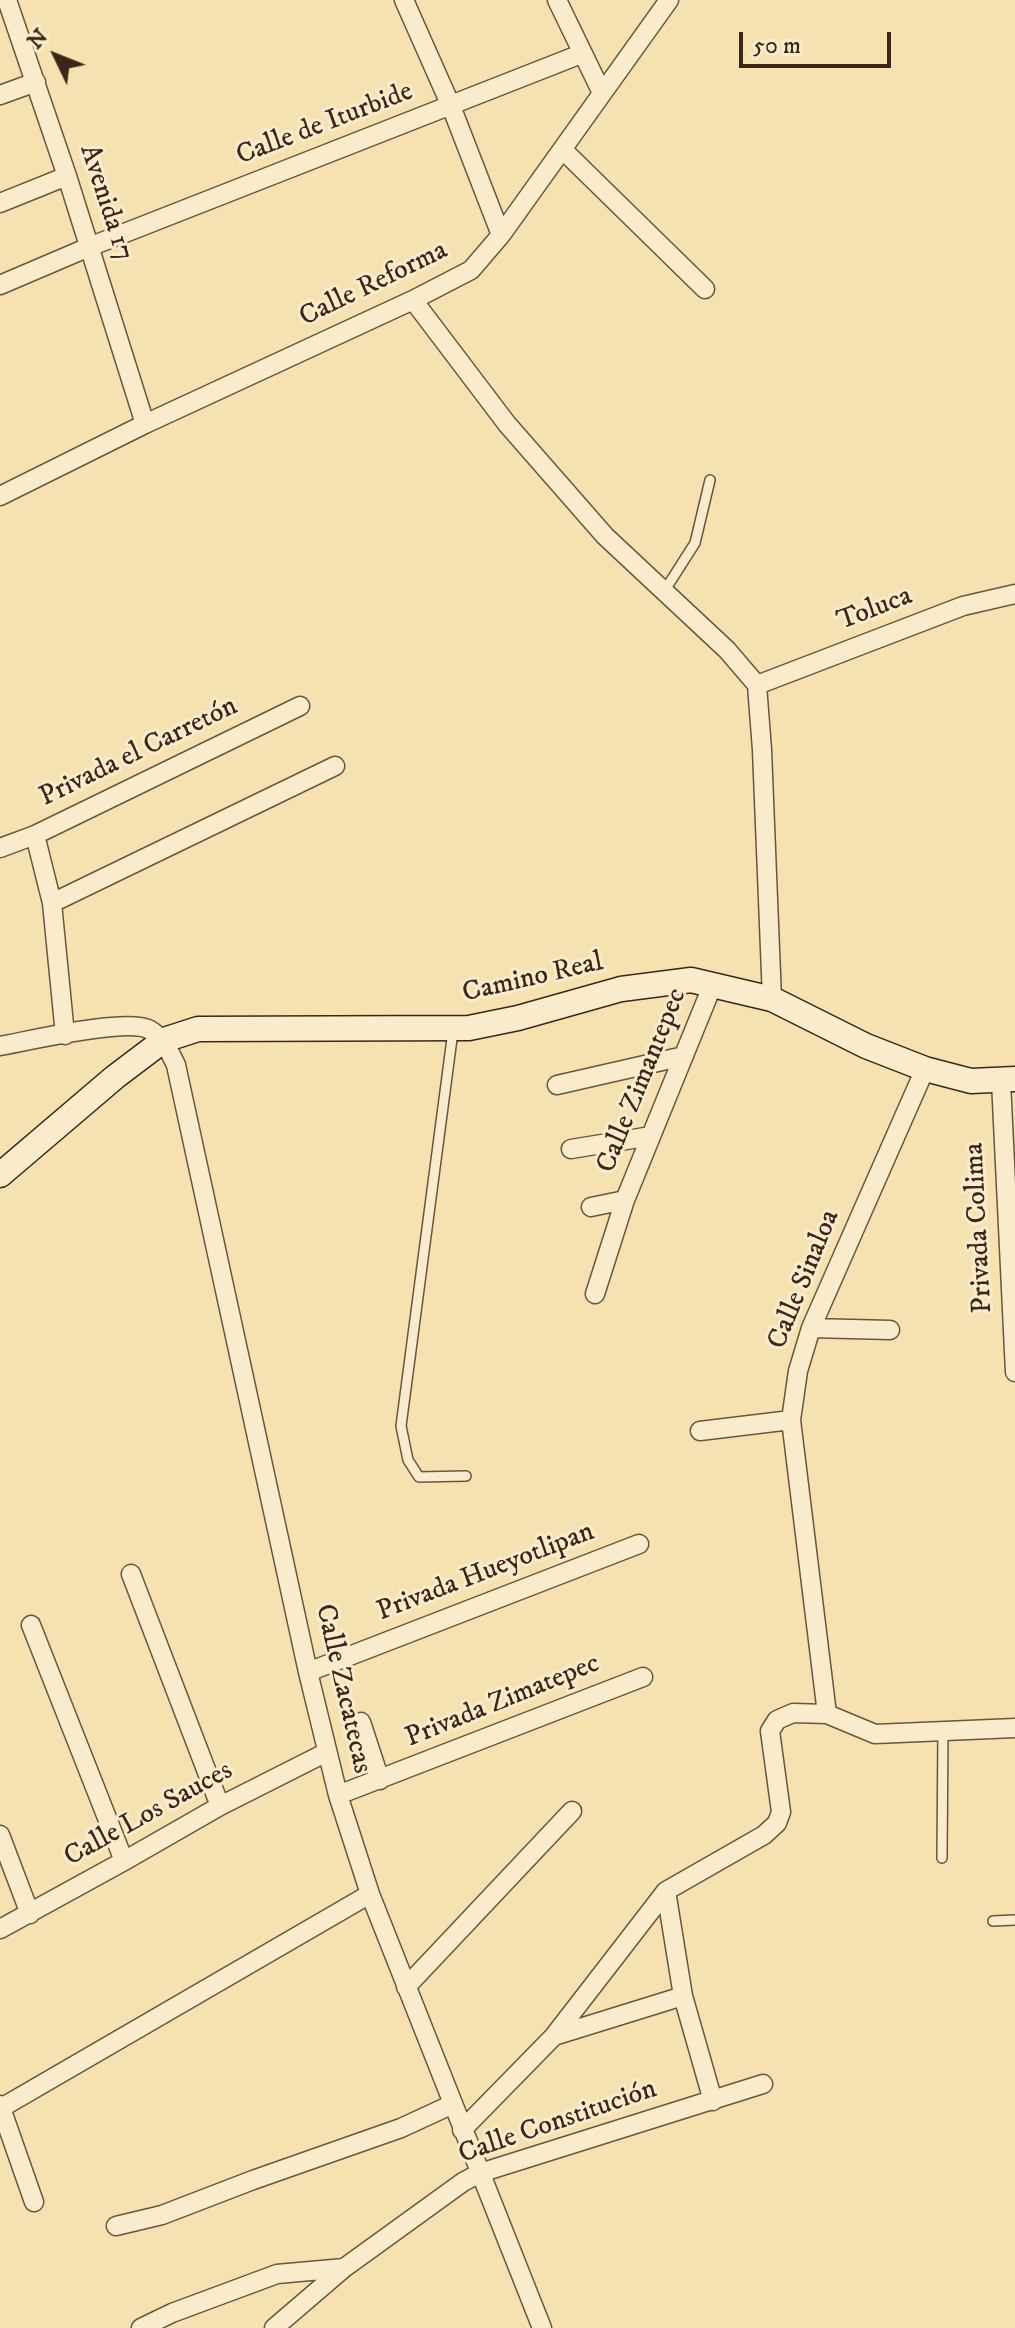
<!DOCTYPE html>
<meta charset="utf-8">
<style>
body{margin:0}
#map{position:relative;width:1015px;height:2328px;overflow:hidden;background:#f6e1b0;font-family:"IM FELL DW Pica",serif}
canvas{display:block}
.north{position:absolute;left:16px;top:16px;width:80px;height:80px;-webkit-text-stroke:6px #f9eccc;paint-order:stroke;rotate:313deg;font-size:22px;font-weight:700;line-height:32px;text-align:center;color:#3b2617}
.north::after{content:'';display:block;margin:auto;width:28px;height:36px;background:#3b2617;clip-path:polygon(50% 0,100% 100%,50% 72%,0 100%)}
.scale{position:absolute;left:739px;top:32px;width:152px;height:36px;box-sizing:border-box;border:4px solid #3b2617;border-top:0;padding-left:10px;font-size:24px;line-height:28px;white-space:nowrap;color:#3b2617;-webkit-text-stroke:6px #f9eccc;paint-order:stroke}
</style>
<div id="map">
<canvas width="1015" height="2328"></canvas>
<div class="north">N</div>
<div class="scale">50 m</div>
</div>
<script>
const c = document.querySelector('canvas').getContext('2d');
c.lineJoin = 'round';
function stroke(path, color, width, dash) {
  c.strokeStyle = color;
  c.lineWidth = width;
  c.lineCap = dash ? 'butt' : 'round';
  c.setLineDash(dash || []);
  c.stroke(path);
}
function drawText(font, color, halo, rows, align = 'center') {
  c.font = font + ' "IM FELL DW Pica",serif';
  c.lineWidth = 6;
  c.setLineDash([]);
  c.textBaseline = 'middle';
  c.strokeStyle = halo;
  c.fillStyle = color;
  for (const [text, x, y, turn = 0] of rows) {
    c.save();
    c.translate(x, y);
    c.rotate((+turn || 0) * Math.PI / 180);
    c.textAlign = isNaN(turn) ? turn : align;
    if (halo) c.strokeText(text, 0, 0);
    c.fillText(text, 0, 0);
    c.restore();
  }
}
const lane = new Path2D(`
 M665,590L695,543L710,480
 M453,1031L401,1426L408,1460L419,1477L466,1476
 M942,1858L943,1730
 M993,1921L1015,1920`);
const street = new Path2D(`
 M7,0L67,176L145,424
 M404,0L451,106L501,235
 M557,0L602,93
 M0,95L36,82
 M563,150L705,289
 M0,203L67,176
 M0,285L89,247L581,54
 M413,300L507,424L605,536L727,650L757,685L762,750L772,999
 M0,496L145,424L413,300L471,270L501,235L669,0
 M757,685L963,606L1015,594
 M35,835L52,903L65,1035
 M0,848L35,835L300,706
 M52,903L335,766
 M0,1046C28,1041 129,1017 150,1030C164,1038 169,1051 176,1065L308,1672L338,1795L370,1894L542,2328
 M1001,1081L1015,1372
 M557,1085L684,1056
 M571,1149L651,1136
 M591,1207L625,1200
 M595,1294L625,1200L713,984
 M811,1328L890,1330
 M700,1431L791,1420
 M131,1574L220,1806
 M31,1625L124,1861
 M308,1672L639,1544
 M827,1714L791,1420L798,1371L811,1328L925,1069
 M361,1722L380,1780
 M338,1795L643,1677
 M0,1835L30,1914
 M666,1891L683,1996L713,2101
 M0,1929L124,1861L220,1806L327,1752
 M406,1987L572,1811
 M554,2036L683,1996
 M0,2105L34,2202
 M1,2108L370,1894
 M462,2130L554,2036L666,1891L764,1835L777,1823L781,1812L770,1731L777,1720L793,1713L827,1714L875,1734L1015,1728
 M116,2226L162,2215L253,2180L401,2128L453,2104
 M141,2328L172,2313L277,2274L344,2268
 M274,2328L344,2268L463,2182L480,2173L763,2084`);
const secondary = new Path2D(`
 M0,1175L115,1077L164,1040L198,1029L469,1028L518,1018L621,989L691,980L772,999L866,1046L925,1069L971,1081L1015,1079`);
stroke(lane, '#6a553d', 12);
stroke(street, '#6a553d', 21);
stroke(secondary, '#3b2617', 27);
stroke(lane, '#f9eccc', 9);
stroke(street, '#f9eccc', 18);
stroke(secondary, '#f9eccc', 24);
drawText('28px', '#3b2617', '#f9eccc', [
 ["Calle de Iturbide",325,125,-21],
 ["Avenida 17",105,203,72],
 ["Calle Reforma",374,285,-26],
 ["Toluca",875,610,-21],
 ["Privada el Carretón",139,753,-26],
 ["Camino Real",533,979,-13],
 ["Calle Zimantepec",643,1081,-68],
 ["Privada Colima",980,1228,-93],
 ["Calle Sinaloa",805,1280,-68],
 ["Privada Hueyotlipan",486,1573,-21],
 ["Calle Zacatecas",342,1689,77],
 ["Privada Zimatepec",503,1702,-22],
 ["Calle Los Sauces",149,1815,-29],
 ["Calle Constitución",558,2123,-19]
]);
</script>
